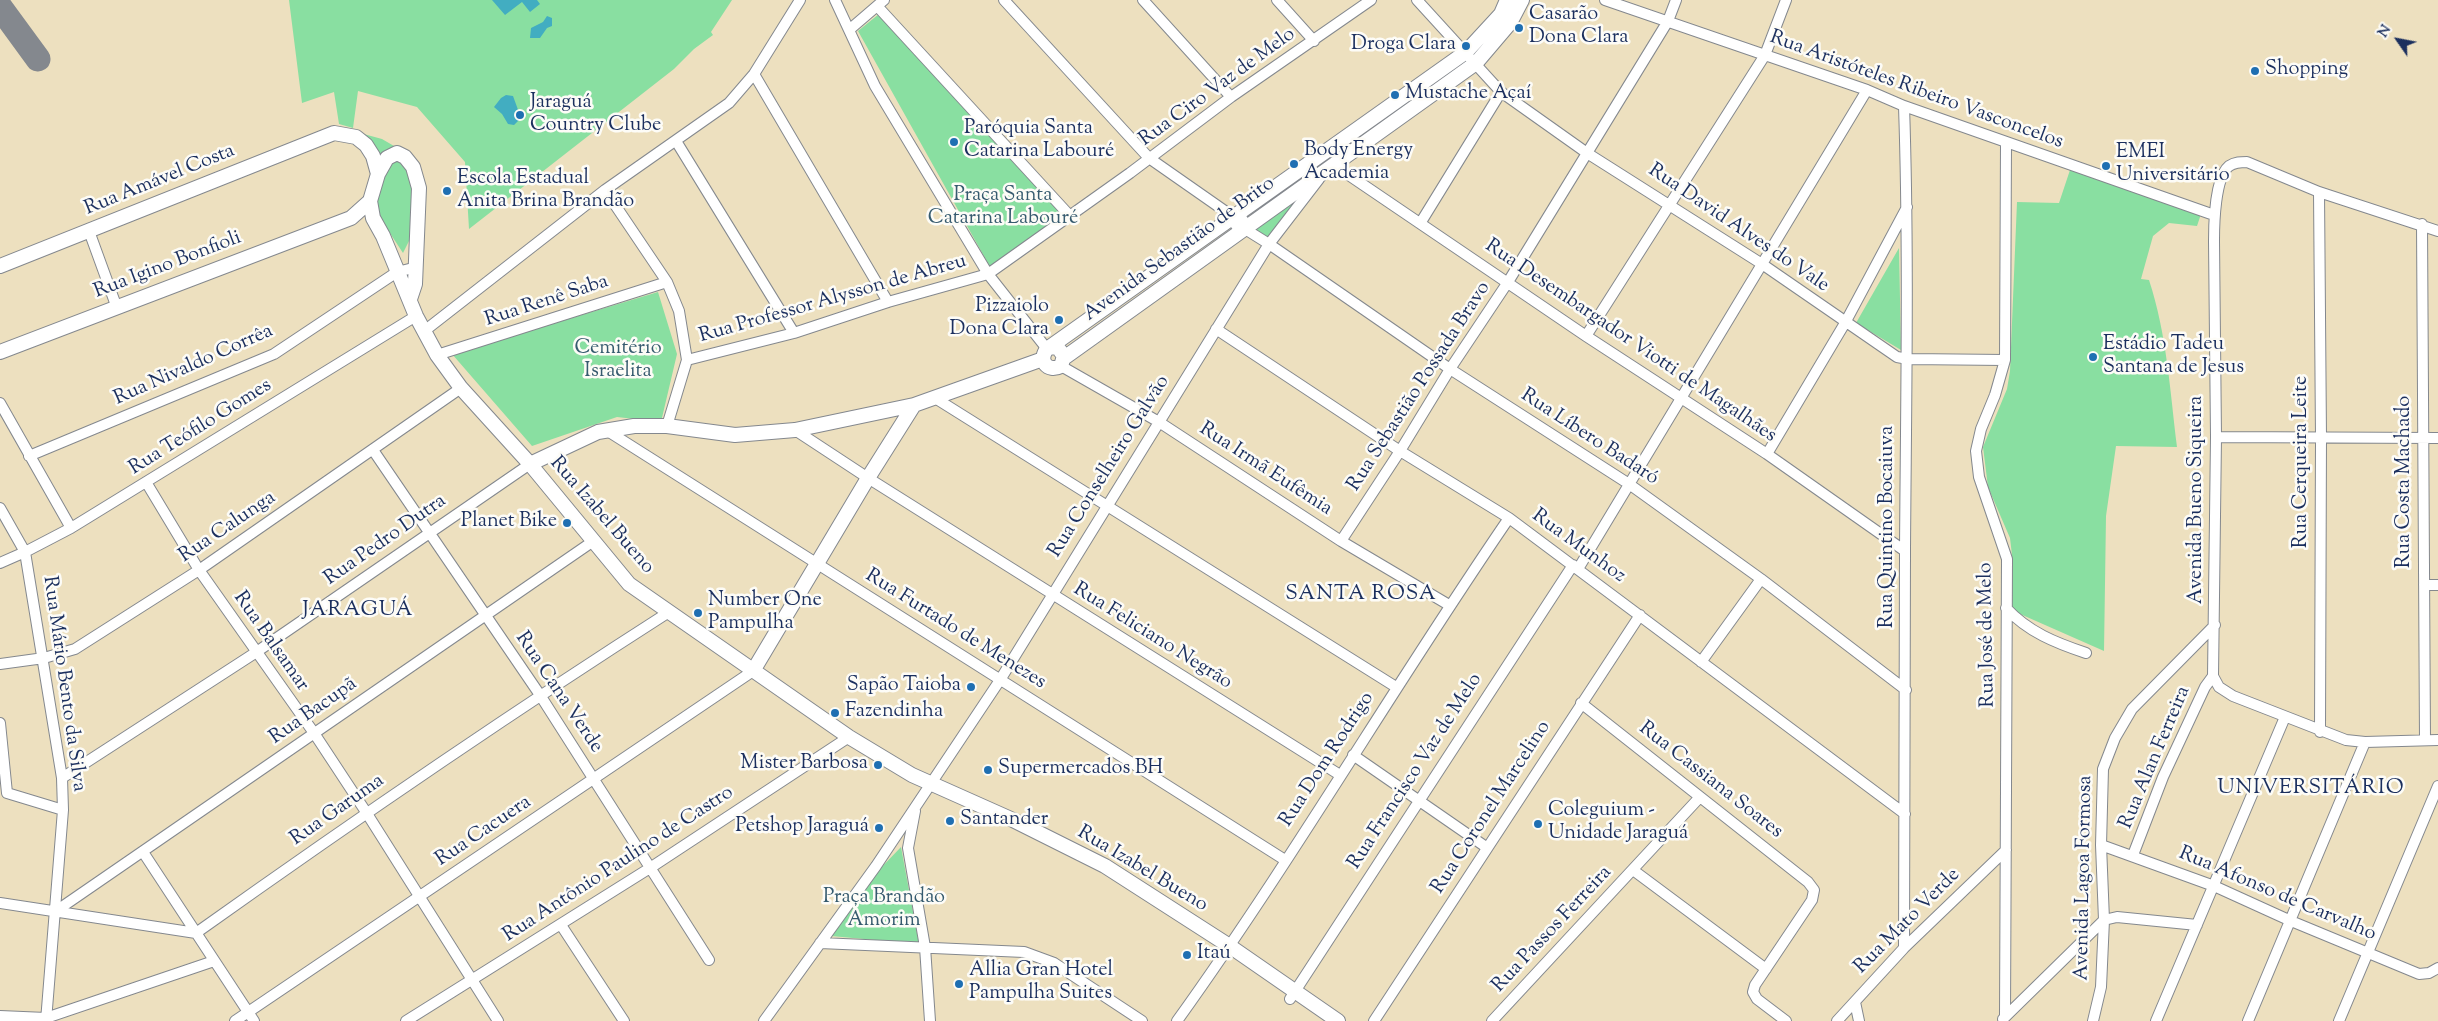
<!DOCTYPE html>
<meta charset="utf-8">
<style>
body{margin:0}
#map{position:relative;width:2438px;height:1021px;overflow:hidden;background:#ede0bf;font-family:"Sorts Mill Goudy",serif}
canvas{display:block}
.north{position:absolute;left:2373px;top:15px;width:50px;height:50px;-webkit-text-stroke:4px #fdfcf7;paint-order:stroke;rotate:303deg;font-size:14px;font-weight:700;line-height:20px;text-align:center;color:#1b2f5e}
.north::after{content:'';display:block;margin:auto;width:18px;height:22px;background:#1b2f5e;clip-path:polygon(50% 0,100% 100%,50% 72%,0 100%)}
</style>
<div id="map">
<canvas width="2438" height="1021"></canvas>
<div class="north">N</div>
</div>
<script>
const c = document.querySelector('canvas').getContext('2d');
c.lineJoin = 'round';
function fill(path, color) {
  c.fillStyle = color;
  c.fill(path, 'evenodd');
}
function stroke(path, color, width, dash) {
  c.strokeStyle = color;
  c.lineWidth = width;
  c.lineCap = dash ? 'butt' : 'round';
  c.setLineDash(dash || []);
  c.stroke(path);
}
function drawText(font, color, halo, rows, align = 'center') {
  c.font = font + ' "Sorts Mill Goudy",serif';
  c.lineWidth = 5;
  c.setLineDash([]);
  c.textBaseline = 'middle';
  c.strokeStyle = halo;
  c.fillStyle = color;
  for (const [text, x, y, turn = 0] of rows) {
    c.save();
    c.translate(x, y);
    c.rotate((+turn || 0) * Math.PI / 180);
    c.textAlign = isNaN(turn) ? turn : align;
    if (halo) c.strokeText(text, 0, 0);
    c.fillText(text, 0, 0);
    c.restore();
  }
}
fill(new Path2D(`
 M289,0H732L711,32L713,35L694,49L674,69L469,229L465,162L417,107L358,91L353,128L339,124L334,92L302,103Z
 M879,14L1063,215L990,267L858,31Z
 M360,133L382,139L394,146L384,156L379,170Z
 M396,152L411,168L415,187L414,231L403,253L376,212L382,176Z
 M2070,170L2201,214L2197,226L2169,223L2153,236L2141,279L2149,280C2167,335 2170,391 2177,447L2116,446L2106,516L2104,651L2011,610L2012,555L2010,538L1988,487L1983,447L2007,389L2010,371L2017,202L2059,203Z
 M1312,185L1272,242L1250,229Z
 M1899,248L1901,350L1856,323Z
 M658,292L677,354L661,422L617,417L532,446L452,354Z
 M901,847L919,944L831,936L876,873Z`), '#89dfa1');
fill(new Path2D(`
 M492,0H537L540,4L530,12L522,2L505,15Z
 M547,16L552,18V26L547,28L540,38H530L531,28L543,22Z
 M506,95L513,96L521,118L514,125L508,124L502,114L494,107L501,98Z`), '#42adc1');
stroke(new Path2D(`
 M0,7L38,59`), '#84888e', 25);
const street = new Path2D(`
 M835,0L875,86L988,274L1047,349
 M1004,0L1149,158L1232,216H1238L1243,220L1245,229
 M1143,0L1231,97
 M1277,0L1314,41
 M1417,0L1501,92L1587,153L1762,264L1897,357L1908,359L2005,360
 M1605,0L1867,90L1904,106L2214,215
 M878,7L1070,216
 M849,30L884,0
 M754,74L888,302
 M676,141L794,333
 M1334,165L1586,336L1767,454L1905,551
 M605,190L667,282L679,311L687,360L667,426
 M2319,192L2321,437L2320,732
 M1232,216V220L1238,228L1245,229L1269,244L1450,369L1629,484L1761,579L1906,690
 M1421,222L1501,92
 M2422,224L2425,740
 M89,231L117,308
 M1216,329L1400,451L1509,518L1905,814
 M423,332L605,190L729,103L754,74L800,0
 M1586,336L1765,55L1786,0
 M437,355L667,282
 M687,360L794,333L888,302L988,274L1130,173L1231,97L1371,0
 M1061,366L1159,422L1341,541L1449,605
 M935,398L1396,687
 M0,403L71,528
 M606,430L1285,860
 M795,430L868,478L1340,775
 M2216,437L2438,438
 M373,450L540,695L709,960
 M1767,454L1845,323L1907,207
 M29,456L274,354L397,272L417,267
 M146,482L199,570L314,733L366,812L498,1021
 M0,508L25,552L62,778L63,810L46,1021
 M1341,541L1400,451L1450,369L1508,282L1668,21L1676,0
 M0,563L25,552L71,528L416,316
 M1578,569L1867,90
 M2424,585H2438
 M2006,608C2028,632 2056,643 2086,653
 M1701,662L1761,579
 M0,664L44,658L75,649L199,570L461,388
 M2213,676L2216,437L2214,241C2214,224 2215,177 2229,166C2235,162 2241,162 2247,162L2319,192L2438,231
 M2213,676L2219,687L2233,696L2346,740L2365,742L2438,740
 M1581,703L1808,882L1814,890L1812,900L1755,985L1753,992L1757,999L1786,1021
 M0,723L7,793L63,810
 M1353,755L1486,847
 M62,778L255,653L530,464
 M915,811L908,848L925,947L930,1021
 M2101,845L2214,886L2291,921L2419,974L2429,973L2438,968
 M143,852L254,1021
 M2133,855L2163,777L2205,687L2213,676
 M1633,870L1766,969
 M0,903L196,933C352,822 508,715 669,612
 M56,911L592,542
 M561,925L624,1021
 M820,943L1024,952L1054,963L1142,1021
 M1904,948C1905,815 1904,683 1905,550C1906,402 1909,254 1904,106
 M1290,999L1573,565
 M1855,1002L1859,1021
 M0,1016L46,1018L214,961
 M2005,1017L2007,559L1979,477L1976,451L1981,429L1995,395L2005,360L2006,142
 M2003,1019L2104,920L2117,917L2197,925
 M235,1021L753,671
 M406,1021L650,868L849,737
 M764,1021L876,866L1000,680L1269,244L1319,179
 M1177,1021C1294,858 1395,684 1509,518
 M1374,1021L1640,615
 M1492,1021L1700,797
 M1837,1021L1904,948L2006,850
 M2093,1021L2101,987L2104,920L2101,845L2103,769L2115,738L2132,709L2215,625
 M2156,1021L2285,717
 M2248,1021L2365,742
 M2339,1021L2438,786`);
const secondary = new Path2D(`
 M378,174L387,158L397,153L405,157L413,167L419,188L415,284L410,299
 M0,266L334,133L356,137L366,145L373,156L378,174L370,201L373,218L383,236L416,316L437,355L461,388L530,464L629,584L849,737L912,775L1013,820L1105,866L1231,947L1338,1021
 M1051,347L1058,348L1064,356L1061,366C1047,373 1038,360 1047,349L1466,52L1501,14L1507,0
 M0,352L351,218L370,201
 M1064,358L1476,63L1510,23L1522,0
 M530,464L598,432L634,426H667L735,435L795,430L914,405L1043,359
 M753,671L868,478L914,405`);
stroke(street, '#84888e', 12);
stroke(secondary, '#84888e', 16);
stroke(street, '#fff', 10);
stroke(secondary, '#fff', 14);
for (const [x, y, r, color] of [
 [1519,28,5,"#1f6fb2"],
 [1466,46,5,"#1f6fb2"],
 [2255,71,5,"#1f6fb2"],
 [1395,95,5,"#1f6fb2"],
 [520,115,5,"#1f6fb2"],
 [954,142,5,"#1f6fb2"],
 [1294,164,5,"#1f6fb2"],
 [2106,166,5,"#1f6fb2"],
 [447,191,5,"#1f6fb2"],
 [1059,320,5,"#1f6fb2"],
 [2093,357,5,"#1f6fb2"],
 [567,523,5,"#1f6fb2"],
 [698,613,5,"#1f6fb2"],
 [971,687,5,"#1f6fb2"],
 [835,713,5,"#1f6fb2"],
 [878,765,5,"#1f6fb2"],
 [988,770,5,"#1f6fb2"],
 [950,821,5,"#1f6fb2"],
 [1538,824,5,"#1f6fb2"],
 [879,828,5,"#1f6fb2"],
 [1187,955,5,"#1f6fb2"],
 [959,984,5,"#1f6fb2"]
]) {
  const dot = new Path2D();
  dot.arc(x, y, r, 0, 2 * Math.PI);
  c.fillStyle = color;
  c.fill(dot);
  stroke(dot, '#fdfcf7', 2);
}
drawText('20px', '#1b2f5e', '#fdfcf7', [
 ["Casarão",1529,16],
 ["Dona Clara",1529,39],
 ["Droga Clara",1456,46,"right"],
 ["Shopping",2265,71],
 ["Mustache Açaí",1405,95],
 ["Jaraguá",530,104],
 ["Country Clube",530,127],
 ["Paróquia Santa",964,130],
 ["Catarina Labouré",964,153],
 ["Body Energy",1304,152],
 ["Academia",1304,175],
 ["EMEI",2116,154],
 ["Universitário",2116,177],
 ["Escola Estadual",457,180],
 ["Anita Brina Brandão",457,203],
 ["Pizzaiolo",1049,308,"right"],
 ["Dona Clara",1049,331,"right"],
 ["Estádio Tadeu",2103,346],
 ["Santana de Jesus",2103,369],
 ["Planet Bike",557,523,"right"],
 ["Number One",708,602],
 ["Pampulha",708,625],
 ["Sapão Taioba",961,687,"right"],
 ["Fazendinha",845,713],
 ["Mister Barbosa",868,765,"right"],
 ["Supermercados BH",998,770],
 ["Coleguium -",1548,812],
 ["Unidade Jaraguá",1548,835],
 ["Santander",960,821],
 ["Petshop Jaraguá",869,828,"right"],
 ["Itaú",1197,955],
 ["Allia Gran Hotel",969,972],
 ["Pampulha Suites",969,995]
], 'left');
drawText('20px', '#1b2f5e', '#fdfcf7', [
 ["Rua Ciro Vaz de Melo",1218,88,-36],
 ["Rua Aristóteles Ribeiro Vasconcelos",1916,91,20],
 ["Rua Amável Costa",160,181,-22],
 ["Rua David Alves do Vale",1738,229,34],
 ["Avenida Sebastião de Brito",1180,250,-36],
 ["Rua Igino Bonfioli",168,266,-21],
 ["Rua Professor Alysson de Abreu",833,300,-16],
 ["Rua Renê Saba",547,302,-18],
 ["Rua Desembargador Viotti de Magalhães",1630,342,34],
 ["Rua Nivaldo Corrêa",194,366,-24],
 ["Rua Sebastião Possada Bravo",1420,387,-57],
 ["Rua Teófilo Gomes",201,428,-32],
 ["Rua Líbero Badaró",1589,438,33],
 ["Rua Cerqueira Leite",2303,462,-90],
 ["Rua Conselheiro Galvão",1110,467,-58],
 ["Rua Irmã Eufêmia",1265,470,33],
 ["Rua Costa Machado",2406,482,-90],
 ["Avenida Bueno Siqueira",2198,500,-90],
 ["Rua Izabel Bueno",601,516,49],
 ["Rua Quintino Bocaiuva",1889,527,-90],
 ["Rua Calunga",228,528,-34],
 ["Rua Pedro Dutra",386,541,-35],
 ["Rua Munhoz",1578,547,36],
 ["Rua Furtado de Menezes",955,630,32],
 ["Rua José de Melo",1988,635,-91],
 ["Rua Feliciano Negrão",1152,637,32],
 ["Rua Balsamar",270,642,55],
 ["Rua Mário Bento da Silva",63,684,82],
 ["Rua Cana Verde",558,693,56],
 ["Rua Bacupã",314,712,-35],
 ["Rua Alan Ferreira",2156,758,-67],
 ["Rua Dom Rodrigo",1328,760,-57],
 ["Rua Francisco Vaz de Melo",1416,772,-57],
 ["Rua Cassiana Soares",1710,781,38],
 ["Rua Coronel Marcelino",1492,808,-57],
 ["Rua Garuma",338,811,-35],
 ["Rua Cacuera",484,832,-34],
 ["Rua Antônio Paulino de Castro",619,865,-33],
 ["Rua Izabel Bueno",1142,870,31],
 ["Avenida Lagoa Formosa",2085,878,-89],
 ["Rua Afonso de Carvalho",2277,895,23],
 ["Rua Mato Verde",1908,922,-45],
 ["Rua Passos Ferreira",1553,930,-47]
]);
drawText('20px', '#365b6f', '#fdfcf7', [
 ["Praça Santa",1003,197],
 ["Catarina Labouré",1003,220],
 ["Cemitério",618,350],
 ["Israelita",618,373],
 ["Praça Brandão",884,899],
 ["Amorim",884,922]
]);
c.letterSpacing = '1px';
drawText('21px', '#1b2f5e', '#fdfcf7', [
 ["SANTA ROSA",1361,595],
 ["JARAGUÁ",358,611],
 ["UNIVERSITÁRIO",2311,789]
]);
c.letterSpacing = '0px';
</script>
